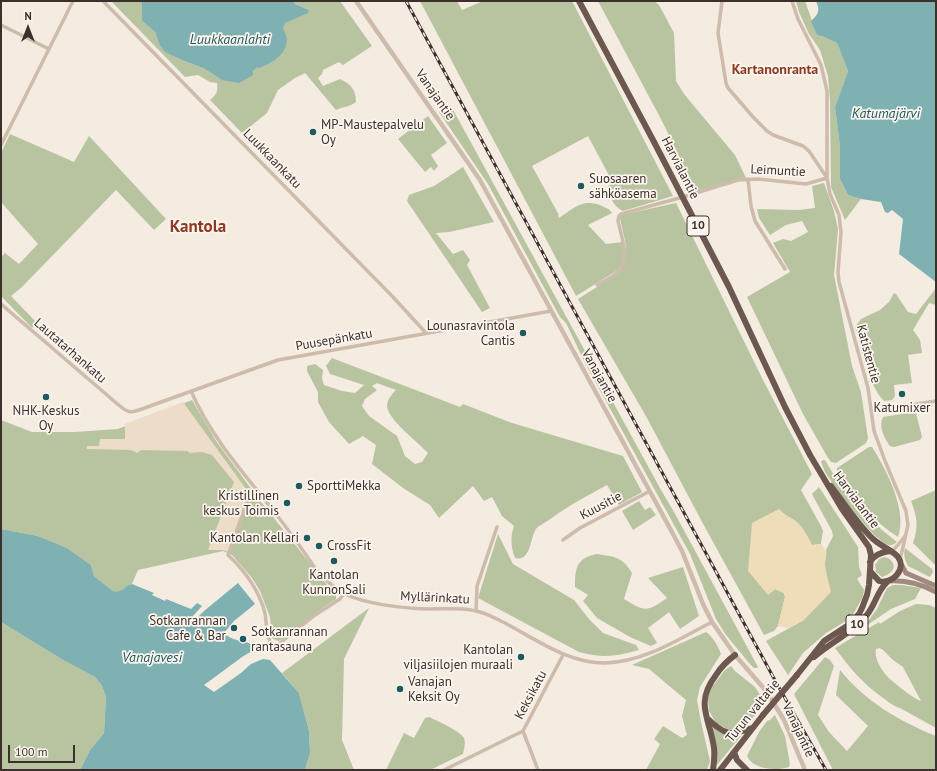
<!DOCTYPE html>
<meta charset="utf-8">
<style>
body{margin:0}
#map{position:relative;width:937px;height:771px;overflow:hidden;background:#f4ebe1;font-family:"PT Sans",sans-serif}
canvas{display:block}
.frame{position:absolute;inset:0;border:2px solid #3b302b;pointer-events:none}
.north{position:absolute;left:8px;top:8px;width:40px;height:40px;-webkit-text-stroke:3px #fbf5ee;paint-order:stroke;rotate:0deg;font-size:11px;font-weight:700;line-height:16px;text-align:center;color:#3b302b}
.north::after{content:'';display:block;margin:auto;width:14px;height:18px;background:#3b302b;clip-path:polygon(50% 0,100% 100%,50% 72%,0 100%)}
.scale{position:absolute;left:8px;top:745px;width:67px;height:18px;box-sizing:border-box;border:2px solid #3b302b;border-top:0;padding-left:5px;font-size:12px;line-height:14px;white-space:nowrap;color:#3b302b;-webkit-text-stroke:3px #fbf5ee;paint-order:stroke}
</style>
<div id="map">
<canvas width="937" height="771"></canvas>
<div class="frame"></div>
<div class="north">N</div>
<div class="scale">100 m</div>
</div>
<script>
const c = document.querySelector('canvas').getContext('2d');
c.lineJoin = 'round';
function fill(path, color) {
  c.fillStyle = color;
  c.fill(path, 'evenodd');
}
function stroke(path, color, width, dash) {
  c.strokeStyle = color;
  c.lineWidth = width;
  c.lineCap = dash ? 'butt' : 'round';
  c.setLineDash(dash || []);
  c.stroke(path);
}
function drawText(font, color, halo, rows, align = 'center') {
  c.font = font + ' "PT Sans",sans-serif';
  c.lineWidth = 3.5;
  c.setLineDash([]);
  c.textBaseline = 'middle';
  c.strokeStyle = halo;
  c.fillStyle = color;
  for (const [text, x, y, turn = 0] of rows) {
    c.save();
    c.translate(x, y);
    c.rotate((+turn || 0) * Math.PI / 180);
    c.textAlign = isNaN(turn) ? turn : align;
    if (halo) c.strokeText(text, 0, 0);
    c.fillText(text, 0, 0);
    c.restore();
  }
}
fill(new Path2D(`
 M111,1H142V21L155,32L159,44L166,52L184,61L203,68L222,80L253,71L285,23L309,10L295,4L294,1H340L372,46L343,65L339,62L323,70L322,74L318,78L323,86L340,79C351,84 356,90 356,102C352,106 342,107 336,110L305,73L295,78L278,90L267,113L242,133L210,100C217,94 218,92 217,83L210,82L198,75L185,77Z
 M420,1H457L462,10L483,1H572L673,196L623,211C611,205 611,197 608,186L613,183L588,136L532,166L559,215H558L559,218C574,208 583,198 602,206C606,208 610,209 612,213L588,225L606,244L622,242C623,253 625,262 618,270L576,296Z
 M598,1H654L659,5L674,33L676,81L684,94L735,155L746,178L696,191L662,121Z
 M796,1H805L817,35L824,37L837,43L848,71L835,107L840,147V179L848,195L861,199L845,220L831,187L830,100L828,76L820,50L809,34L799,12Z
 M451,106L661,490L674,512L758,667L757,668H754L749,663L726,635L716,619L690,554L585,363L566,323L560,317L488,184L439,112Z
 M428,116L447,143L431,155L438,166L434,171L431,167L425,172L398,139Z
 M10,134L74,162L89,136L166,219L154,230L116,190L22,287L11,296L37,323L32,328L1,296V257L5,253L19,264L38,244L1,202V153Z
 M463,167L494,222L449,232L436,233L453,254L463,250L470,260L467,265L490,308L482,312L407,201L409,195L434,186Z
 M824,183L834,211L838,229L834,275L852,366L861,392L868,438L866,443L836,463L831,462L828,458L803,414L747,297L790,272L773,243L783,239L791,241L808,232L802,221L786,225L770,235L759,218L757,209L799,210L815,208L812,186Z
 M676,203L762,378L812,474L801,490L821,526L823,531L821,544L812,545C808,538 804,529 798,523C791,517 786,517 779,509L768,595L775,589L784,593L785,597L778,626L774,631L764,635L701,520L647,418L578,299L619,273C633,259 623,235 620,218L621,215Z
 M936,288V305L929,303L913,330L920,340L922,353L908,355L912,383L894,385L895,396L892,400L884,401C868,385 862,349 855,327L861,319L880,310L889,302L894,293L896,294L908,312L916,314Z
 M332,358L460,407L463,404L512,423L623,456L642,492L619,505L607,485C587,496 567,506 549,520C545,523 539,525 536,529C530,538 531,562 515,558C511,547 510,537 514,526L502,516L492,497L484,501L473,486L439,518L430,505L403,488L372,464L376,445L363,436L349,444L329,422L318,402V392L307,371V366L315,364L323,370L322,378L324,385L342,391L355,393L364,385L330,374L326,366ZM377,383L396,390C392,394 387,400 387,406C388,420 418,442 428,453L422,462L415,464L405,456L397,436L369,416L362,406L365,399L377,390L372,386Z
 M192,400L216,441L258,498L336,596V599L318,611L290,636L278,641L272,638L270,617L260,591L252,578L232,555L223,551L138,570L132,584L126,586C124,590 118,592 113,591L94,576L91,565L67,548L38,536L1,529V420L32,432H75L118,429Z
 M914,412L916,413L922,437L920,440L894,447L890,446C885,439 878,427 883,417Z
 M869,447H872C886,469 908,511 898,537C873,521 852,497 837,472V468Z
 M823,460H825C845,496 865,517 897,542C894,544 892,546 889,545C873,541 835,487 825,472L821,462Z
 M819,487L858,547L859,567L862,575L857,579L864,590L863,597L851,618L826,633L803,653L788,675L766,641L804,620C809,607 829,561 826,550L833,536L832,531L813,496L812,494Z
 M936,490V566L913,543C919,526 917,517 911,501Z
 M639,501L645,510L650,507L656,515L633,530L622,511Z
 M498,534L513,564L574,600L589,619L603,633L636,645L639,650C614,657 604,658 579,652L478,598Z
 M905,548L932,569L933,572L930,577L908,566C905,560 903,554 905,548Z
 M597,554C614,557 622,556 632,573L624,599C645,612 647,612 667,598L648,578L683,567L699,616L680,629L669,612L648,628L657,643L651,646L630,637L597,618L583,601L588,595L575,587C575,569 576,558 597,554Z
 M884,557C892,558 898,567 890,573C888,575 884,576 882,577L876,572L875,565L879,559Z
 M893,585H902L921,588L915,599L891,609L863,628L862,626L868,621L877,609L887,588Z
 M916,604L929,605L936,608V728L900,708C893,706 889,702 883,698C862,683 850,668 835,648L879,622L880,624L900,611ZM879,648L883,650L893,660L903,667L921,701C914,699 891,681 886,675C880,668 874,657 876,649Z
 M369,608L344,659L342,740L354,770H305L310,753L309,731L299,693L282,673Z
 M1,622L63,660L95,677L102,686L106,697L104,733L90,750L80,770H1Z
 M706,632C713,637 718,646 721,654L700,687L697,700L701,722L710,761L707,770H646L660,744L654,739L663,726L682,738L687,735L682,716L686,700L649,669L632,665Z
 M825,657L830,660L834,666L818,715L829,732L847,751L868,726L836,695L840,670C866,702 899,721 936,736V770H833L794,694Z
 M731,666L735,671L755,687L765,702L746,726L740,729H727L716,723L709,711L708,698L711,688L725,670Z
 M775,715L785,736L790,764L789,767C777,771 753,770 747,756L759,732L767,721L770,720Z
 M429,717C437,721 459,730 464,738C466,743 464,749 463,754L430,770H386L404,733L414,738L425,718Z
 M711,725C722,736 729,733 741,736L717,765V750Z`), '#b8c4a0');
fill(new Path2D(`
 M779,509C786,517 791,517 797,523C804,528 808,538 812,545L821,544C830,556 824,554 825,565C826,574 829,583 831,592L804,620L788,628L778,626L785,597L784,593L775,589L768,595L748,571L752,523Z`), '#efdcb8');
fill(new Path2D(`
 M183,402L249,493L228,552L223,550H208L234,482L212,455L202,452L190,453L187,451L141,450L137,453L131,450L87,449V446H99L100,439H125V424Z`), '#ecdcc8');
fill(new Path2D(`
 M142,1H294L295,4L309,10L308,13L285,23L283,28C284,31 287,36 287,40C286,55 272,63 259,68L257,67L253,71V75L239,83L222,80L203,68L184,61L165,52L159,44L155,32L142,21Z
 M816,1H936V282L899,254L903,219L892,210L888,213L885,212L881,202L861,199L848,195L840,179V147L835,107L848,71L837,43L824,37L817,35L811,21C819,14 820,10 816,1Z
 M1,529L38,536L67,548L91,565L94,576L113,591C118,592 124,590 126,586L132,584L154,593L152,595L165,601L166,599L191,609L197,603L202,606L192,617L196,619L204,611L238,583L255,604L234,621L224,633C235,643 242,639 253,645L252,651L242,657L204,685L214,692L241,673L251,664L263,659L270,660L299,693L309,731L310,753L305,770H80L90,750L104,733L106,697L102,686L95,677L63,660L1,622Z`), '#7fb0b2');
stroke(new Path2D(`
 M103,1L393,297L426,333
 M792,1L798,19L821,65L827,91V178L830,194L839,215L841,232L838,272L839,282L868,388L874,431L885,461L906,511L908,525L900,560
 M1,25L49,49
 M1,145L73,1
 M748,179L751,206L755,221L785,269
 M597,285C604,281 612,277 618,272C631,261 621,235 618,221L619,216L621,214L683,197L738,180L758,179L806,184L827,178L809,151L803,146L773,135L767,131L753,117L728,88L726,83L718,33L722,1
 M1,304L121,407C127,412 131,413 139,410L278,360L551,311
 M191,391C211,437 242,471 272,509C288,529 303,550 317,571C324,578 331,586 340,591C360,604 407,609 431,609C448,609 466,607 483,613C490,615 498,620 505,623C537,640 568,663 605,663C644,662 679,639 712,622
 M872,411L936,401
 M256,489L249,496L228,555C244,570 259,590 265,613C267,623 265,634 271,643L275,645L280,643L315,615L340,599L344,593
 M563,540L580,528L650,491
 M891,552L898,545L905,536
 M476,611L477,586L497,527
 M523,731L538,770
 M444,770L523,731L563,655`), '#cdbbac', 3.5);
stroke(new Path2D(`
 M356,1L480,180L666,521L682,551L703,604L712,622L735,655L767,692L784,720L805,770`), '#cdbbac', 4.5);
stroke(new Path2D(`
 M901,564L906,573L936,586
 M889,581C905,580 921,584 936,592`), '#a18a7d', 5);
stroke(new Path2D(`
 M579,1L653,140L729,287L785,407L810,455L842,509L869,547L871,555L869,585L867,595L862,608L859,614L850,624L824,641L797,675
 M831,486C844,503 856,522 871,537C878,545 894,551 898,557C907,569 892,585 879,581L870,571
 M870,562C874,555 882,552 890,551
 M814,657C830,643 853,632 866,616C875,606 877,591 887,582
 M707,718C724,735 730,736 752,728
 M734,752L737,760L747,770
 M713,770C714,763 715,756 714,748C710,718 694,704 716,675C721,667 727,661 735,655
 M720,770L763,715`), '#6c584f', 6);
const rail = new Path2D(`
 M406,1L777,684L826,770`);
stroke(rail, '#3b302b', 3);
stroke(rail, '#fbf5ee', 1.5, [4.5]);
stroke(new Path2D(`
 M763,715L797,675`), '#6c584f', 6);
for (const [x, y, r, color] of [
 [313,132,4,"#1f5a5e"],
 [581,186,4,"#1f5a5e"],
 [523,333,4,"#1f5a5e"],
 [902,394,4,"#1f5a5e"],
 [46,397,4,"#1f5a5e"],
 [299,486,4,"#1f5a5e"],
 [287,503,4,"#1f5a5e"],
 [307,538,4,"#1f5a5e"],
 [319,546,4,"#1f5a5e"],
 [334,561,4,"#1f5a5e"],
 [234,628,4,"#1f5a5e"],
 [243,639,4,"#1f5a5e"],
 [521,657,4,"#1f5a5e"],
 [400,689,4,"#1f5a5e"]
]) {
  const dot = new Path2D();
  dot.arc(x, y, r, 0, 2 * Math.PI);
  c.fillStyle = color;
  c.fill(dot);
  stroke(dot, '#fbf5ee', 1.5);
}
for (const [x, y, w] of [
 [698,226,22],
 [857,625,22]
]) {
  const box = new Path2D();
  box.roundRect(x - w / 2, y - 10, w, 20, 3);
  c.fillStyle = '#fbf5ee';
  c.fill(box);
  stroke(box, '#3b302b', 1);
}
drawText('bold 12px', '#3b302b', null, [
 ["10",698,226],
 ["10",857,625]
]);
drawText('13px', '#3b302b', '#fbf5ee', [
 ["Vanajantie",435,95,55],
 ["Luukkaankatu",272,159,46],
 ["Harvialantie",680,168,63],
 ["Leimuntie",778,171,3],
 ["Puusepänkatu",334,340,-10],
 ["Lautatarhankatu",70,351,41],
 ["Katistentie",868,354,75],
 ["Vanajantie",599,376,61],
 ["Harvialantie",856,500,53],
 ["Kuusitie",601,506,-28],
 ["Myllärinkatu",435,598,3],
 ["Keksikatu",531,695,-62],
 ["Turun valtatie",753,711,-51],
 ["Vanajantie",798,730,65]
]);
drawText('13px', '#3b302b', '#fbf5ee', [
 ["MP-Maustepalvelu",321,125],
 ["Oy",321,140],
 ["Suosaaren",589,179],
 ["sähköasema",589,194],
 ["Lounasravintola",515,326,"right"],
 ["Cantis",515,341,"right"],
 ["Katumixer",902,408,"center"],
 ["NHK-Keskus",46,411,"center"],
 ["Oy",46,426,"center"],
 ["SporttiMekka",307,486],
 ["Kristillinen",279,496,"right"],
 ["keskus Toimis",279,511,"right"],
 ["Kantolan Kellari",299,538,"right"],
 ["CrossFit",327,546],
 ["Kantolan",334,575,"center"],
 ["KunnonSali",334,590,"center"],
 ["Sotkanrannan",226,621,"right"],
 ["Cafe & Bar",226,636,"right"],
 ["Sotkanrannan",251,632],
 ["rantasauna",251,647],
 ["Kantolan",513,650,"right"],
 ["viljasiilojen muraali",513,665,"right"],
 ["Vanajan",408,682],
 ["Keksit Oy",408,697]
], 'left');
drawText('italic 14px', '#1f5a5e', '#fbf5ee', [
 ["Luukkaanlahti",230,40],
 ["Katumajärvi",886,114],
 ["Vanajavesi",152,658]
]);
drawText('bold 14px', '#8c3b22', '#fbf5ee', [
 ["Kartanonranta",775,70]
]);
drawText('bold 17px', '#8c3b22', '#fbf5ee', [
 ["Kantola",198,227]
]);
</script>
